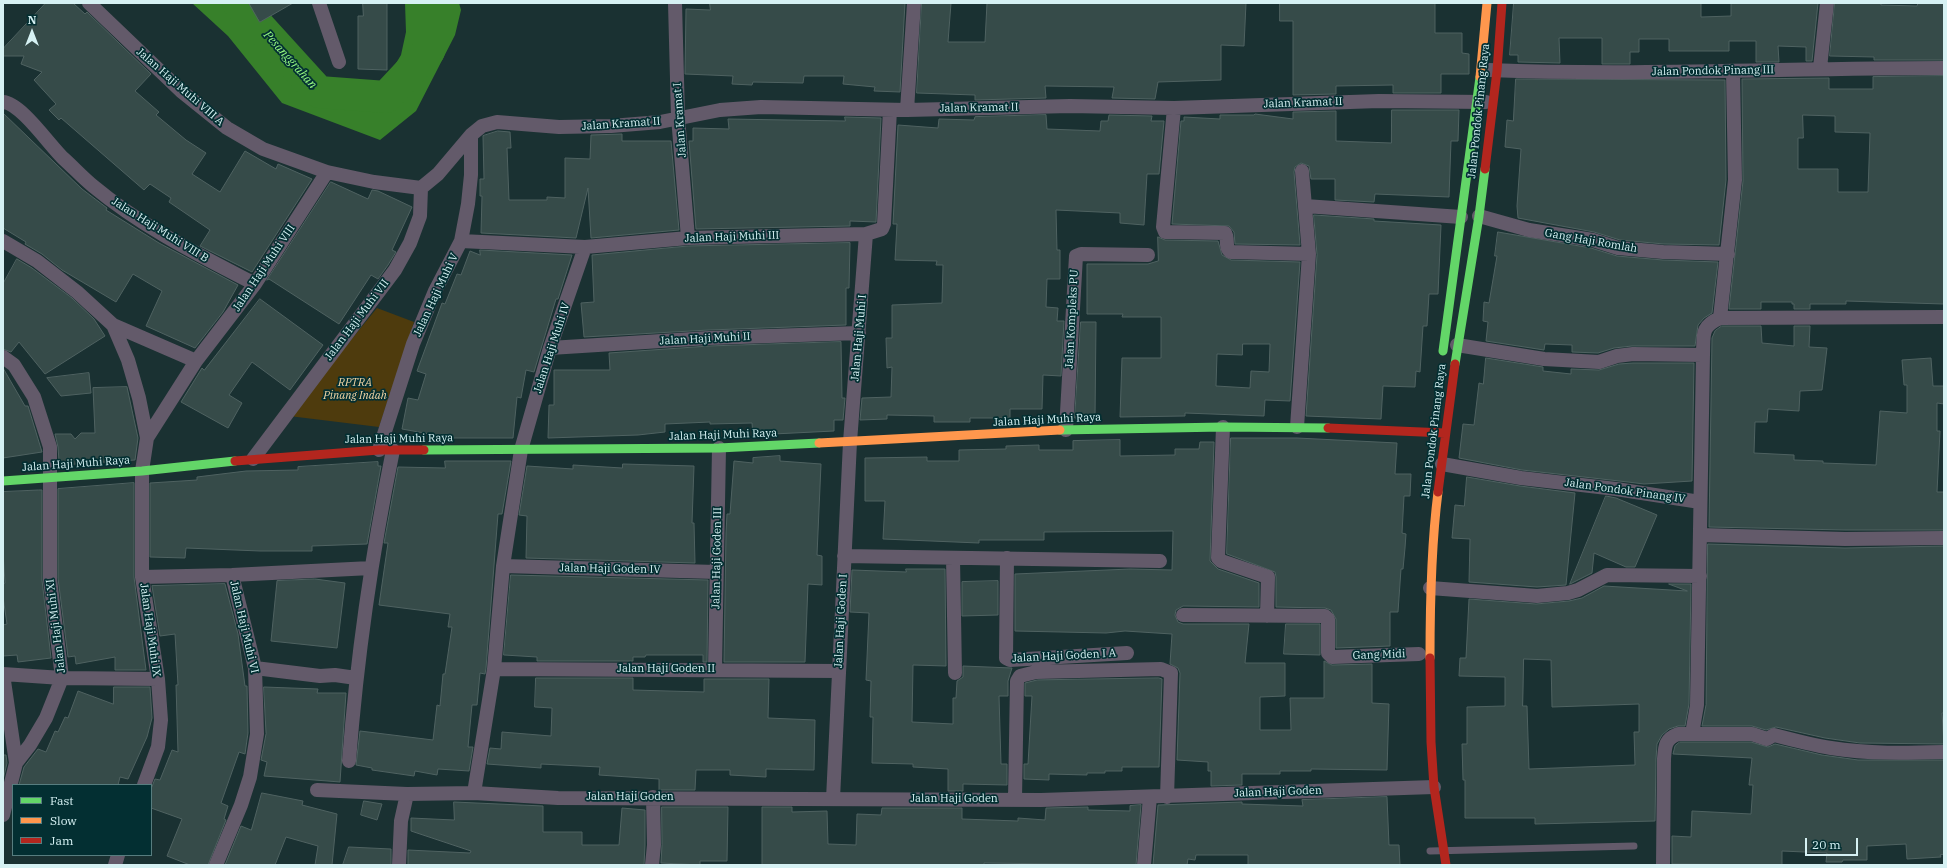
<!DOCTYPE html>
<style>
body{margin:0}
#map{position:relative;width:1947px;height:868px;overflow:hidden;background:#1a3132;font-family:"IBM Plex Serif",serif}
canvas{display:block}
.frame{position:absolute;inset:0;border:4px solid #d6f1f3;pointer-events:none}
.legend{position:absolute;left:12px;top:784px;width:140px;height:72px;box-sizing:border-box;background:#032f32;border:1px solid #577d7f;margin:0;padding:5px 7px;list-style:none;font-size:12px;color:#d6f1f3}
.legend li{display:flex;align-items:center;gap:8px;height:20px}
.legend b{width:20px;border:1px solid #577d7f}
.north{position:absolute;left:12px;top:12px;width:40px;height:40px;-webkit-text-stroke:3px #032f32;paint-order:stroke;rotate:0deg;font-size:11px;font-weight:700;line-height:16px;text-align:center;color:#d6f1f3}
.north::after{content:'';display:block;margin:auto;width:14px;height:18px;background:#d6f1f3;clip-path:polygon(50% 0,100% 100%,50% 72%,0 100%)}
.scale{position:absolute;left:1805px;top:838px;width:53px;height:18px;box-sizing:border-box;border:2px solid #d6f1f3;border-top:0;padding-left:5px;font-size:12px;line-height:14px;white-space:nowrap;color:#d6f1f3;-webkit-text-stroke:3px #032f32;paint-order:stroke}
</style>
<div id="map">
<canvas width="1947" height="868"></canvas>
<div class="frame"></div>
<ul class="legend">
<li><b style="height:5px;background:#63d668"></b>Fast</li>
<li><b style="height:5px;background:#ff974d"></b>Slow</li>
<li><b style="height:5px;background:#b3261e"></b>Jam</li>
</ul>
<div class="north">N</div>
<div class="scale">20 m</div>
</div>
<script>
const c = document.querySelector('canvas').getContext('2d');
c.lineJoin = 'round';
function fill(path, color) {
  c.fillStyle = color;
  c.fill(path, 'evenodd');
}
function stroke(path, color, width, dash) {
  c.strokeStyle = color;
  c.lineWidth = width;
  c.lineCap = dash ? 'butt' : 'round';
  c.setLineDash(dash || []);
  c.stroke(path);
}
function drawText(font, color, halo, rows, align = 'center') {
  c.font = font + ' "IBM Plex Serif",serif';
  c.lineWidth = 3.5;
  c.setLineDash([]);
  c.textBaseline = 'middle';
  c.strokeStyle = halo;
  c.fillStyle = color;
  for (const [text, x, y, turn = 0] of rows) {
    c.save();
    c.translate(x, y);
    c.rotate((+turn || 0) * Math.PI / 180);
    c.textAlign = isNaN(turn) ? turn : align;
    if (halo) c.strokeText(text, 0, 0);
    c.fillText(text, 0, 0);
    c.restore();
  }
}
fill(new Path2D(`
 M377,308L414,322L379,427L289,416Z`), '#4e3b0d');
fill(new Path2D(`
 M192,3H241L299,71L330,91L362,97L383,85L401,55L406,32L405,3H459L461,10L455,35L416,111L380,140L282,103L228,36Z`), '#37802a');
stroke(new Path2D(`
 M238,3L319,92L386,97L429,51V3`), '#37802a', 32);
const building = new Path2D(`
 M46,3H73L85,14L87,12L151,74L135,91L159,112L156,115L186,140L206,153L192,174L220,192L245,151L276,169L278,164L312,179L252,272L200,246L210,230L169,202L171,198L150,184L144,190L61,118L59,120L49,110L56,104L34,80L42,72L21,64L24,56H3V49Z
 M249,3H293L260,22Z
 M363,3H387V70L358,69V16H363Z
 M710,3H905L900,92L874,91L875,87L843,84L844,76H804L803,83L753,82L752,85L732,84L733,76L685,74L686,9L710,10Z
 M922,3H951L948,42H985L987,3H1246L1244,46L1221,45V80L1158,82L1155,99L1112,98L1114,87L1045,86L1046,98L975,100V95L917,93Z
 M1280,3H1435V33H1462V53L1469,54V74H1441V93H1393V85L1336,86V94L1293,95V21H1280Z
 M1514,3H1701V17L1731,16V3H1818L1812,61H1806V47L1778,46L1779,62H1756V41H1729V51H1669V39H1639V52H1630V64H1602V38H1559L1560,63L1518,62V55H1510Z
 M1835,3H1881V5L1917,6L1918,3H1944V60H1874V57L1830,56Z
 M1944,76V304L1846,301V304H1810V309H1794V304H1792V302H1761V309H1729L1743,181L1742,79L1829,78V89H1873V77ZM1803,115L1835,116V132L1870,133L1868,192H1838V169H1798V138H1803Z
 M1516,79L1725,80L1726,180L1719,245L1664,244L1620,240L1594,232L1518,218L1517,206L1521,149L1505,147L1507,120L1513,121Z
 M1392,110H1459L1458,141H1451L1449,197L1375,194L1374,202L1335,200V179H1311L1309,166L1301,163L1295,167L1294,172L1300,245L1235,244L1234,232L1229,226L1172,224L1181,121H1184V117L1220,119V115H1254L1255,114L1293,119V112L1336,111V141L1391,143Z
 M3,113L82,189L107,208L106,210L159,243L238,285L223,312L195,348L146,326L162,291L133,274L116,302L62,270L42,254L25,244L26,242L3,228Z
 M1046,115L1047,129L1100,131L1101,121H1108L1109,115L1152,116L1151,121H1164L1159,174H1147L1144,225L1120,223V213L1056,210L1057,250H1060V279H1047L1046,307L1058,308L1057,321H1064L1061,376L1043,375L1042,409H1010V418H970V422H934V416L887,415V419L860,420L862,398L891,397L892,367L887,368L886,338H892V305L942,303L943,265H936L937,261L895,260L897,224H893L898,125L938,128L939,119L974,120L975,117Z
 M845,117L881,118L876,222L850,221V226L696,229L689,141H693V128L729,129L728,119L845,121Z
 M498,131L510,132L511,148H507L509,200H547V197L565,198V158L590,159L591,135L622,134V141H671L679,230L591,238L588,188L576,238L481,233L482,196H480V179H484L483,136Z
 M331,182L368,199L372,190L378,191L412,207L392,250L396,252L388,265L378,279L371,275L339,324L269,279L267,280Z
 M1314,215L1374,219V221L1441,225L1438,294H1429L1427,326H1423L1420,372L1416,371L1415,387L1383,386L1381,419L1306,416L1317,255Z
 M1498,232L1591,248L1617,256L1663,260L1718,262L1712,313L1704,318L1698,325L1695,346H1632L1614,348L1598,353L1572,352V345L1545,344L1544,350L1486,341L1488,322L1483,321L1484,302L1489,303L1497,256H1495Z
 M1158,237L1165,240L1218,241L1222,255L1231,260L1300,262L1290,401L1265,400L1264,416L1185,413V416L1120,417L1122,358H1161V317H1122L1123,314H1087V264H1148L1158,261ZM1243,344H1270L1269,372L1251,371L1250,388L1216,386L1217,354L1242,355Z
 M850,243L849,288H846V325L709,330L584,337L581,303L594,302L592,255L688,246Z
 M480,250L572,255L558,299H556L534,372L526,370L521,398L517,397L513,438H446V437L402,429L408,398L418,400L426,374L417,371L442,303L445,304L457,274L461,275L470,251L480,255Z
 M17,259L32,268L72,298L94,319L105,336L45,374L19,342L11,352L3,349V284Z
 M260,299L323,345L290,390L252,362L229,395L242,403L228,428L181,402L202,368L204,370Z
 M1081,322H1096L1095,418H1075Z
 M1722,326H1761L1762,343L1794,346V326H1810L1809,347L1827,348L1822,390L1800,391L1799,411L1768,409L1767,422H1755L1754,453L1794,455V460L1823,461V463L1876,465L1880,411L1907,413V385H1904L1902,360L1931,358L1933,386H1944V404L1937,403V431H1940L1937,492H1944V530H1845L1709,527L1712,338L1715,331Z
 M841,342L842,398H845L843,420H834V431L753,435L752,423L710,424V422L665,424V432L638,435L548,438L549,405H554V370H610L609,353L709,346Z
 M1486,358L1543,367V371L1571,374V369L1599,370L1619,364L1633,363H1694L1692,481L1644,484L1628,482L1522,470L1459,458L1463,424L1474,425L1479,383L1483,384Z
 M3,368L25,406H28L42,452L3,458Z
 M89,373L91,393L61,396L47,378Z
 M127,387L138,438L135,460L61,465V461H59L58,447L55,434H71L75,439L81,433H95L93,388Z
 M1231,438H1297L1397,443L1395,474H1411L1410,496H1404L1402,533L1406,534L1405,548L1403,569H1401L1398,612H1390V646L1336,648V619L1331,610L1325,608L1276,607V577L1275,572L1227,554Z
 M1120,440V456L1175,455V449H1199L1200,442H1214L1210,561L1218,569L1259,583V607L1183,606L1176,610L1175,615L1178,622L1183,624H1249L1245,663H1285V696L1260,697V730H1291L1290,698H1324V661L1332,665L1372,664V703L1389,704L1387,770L1311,769V771H1280V774H1242V785L1211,786V771H1208V762L1177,760L1180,673L1178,668L1170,664L1172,634L1125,631L1106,633L1015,631V574L1130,569L1172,570L1173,531L1044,532V540H979V543L883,539L885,501H865V458L927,457V461H959V450L1006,449V446L1039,445V450H1073V441Z
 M780,456V461L821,464L817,555L822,556V585L808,584L805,662H724L726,533L727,514H730L734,461L753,463V458Z
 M445,461H511L502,514H498L486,668L485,674L480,673L477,705H472L468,747H473L469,771L438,769L437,775L415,771L414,776L372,770V768L356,765L360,731L433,740L437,705L440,706L443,674H445L452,627H448L450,614L379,605L388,543H384L398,467L445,468Z
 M378,462V466H381L367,544L312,546V551H260L186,548L185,558L150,557V483L197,480V477L246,471L298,470V467Z
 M623,464L694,466L692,523H694L695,563L526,558L527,516L519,515L527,466L573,469V465L622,468Z
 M1467,477L1520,486L1575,493L1566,585L1537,587L1469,582L1470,539L1452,538L1455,505L1464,506Z
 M134,483V577L146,670H115V657L76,664L75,656L68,657L58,578V489Z
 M39,490H42V580L51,658L18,662L17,655L3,656V625L7,624L3,597V584L5,583L3,552V492Z
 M1606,496L1616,498L1657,515L1635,567H1626L1594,553L1592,573L1570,584Z
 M1708,544L1845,548L1944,546V713H1942L1944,744L1860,743L1825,738L1776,727L1766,730L1752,726H1702L1706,705Z
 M906,569H945L946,666L913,665L912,722L953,724V698H956L957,681L963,677V666L1012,668L1008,681V696H999L1001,764H1007V785L963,784V791H948V769L913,767V764L872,763L873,717H870L871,681L866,680L869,613L850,612L852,570L906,572Z
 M511,575L708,580L707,662H703V655H646L645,657H633V661H537V657L504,655Z
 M315,579L345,583L337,648L271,641L277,581Z
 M998,581V615L962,616V582Z
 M225,584L238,634L245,686H247L248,733L245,754L239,752L221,803L228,806L224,819L226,820L208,865H190L167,856L182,819L151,808V789L155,779L160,780L172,750L178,752L176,685H178L175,634L160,636L152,586Z
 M1669,584H1691L1689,704L1685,726H1678L1669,729L1662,735L1657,744L1656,759L1655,821L1535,824V818H1465V780H1463L1462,744H1467V707L1505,706V677L1459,676L1460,658H1466L1469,599L1536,604L1569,601L1582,598L1604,586L1687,591ZM1524,659L1551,660L1552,707L1639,704V732H1634L1635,765L1529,769L1527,706H1523Z
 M1286,624H1320V655L1284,654Z
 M536,678H633V690L704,692V679H769L768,718L815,720L814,770L766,769V777L730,775V770H696L695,790H659V779L599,775L600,767L541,764V768L487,764L490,748L501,749L502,732L551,736L552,708L535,707Z
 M1159,678L1162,679L1159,767H1122V771H1105V773H1087V775L1049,774V780L1024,779V764H1028L1032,696H1025V683L1037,680Z
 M114,687H150L152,718L147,737L128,779L120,777L118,785H19L24,767L38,749L46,752L55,731L58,732L65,717L68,718L78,691L113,704Z
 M264,687L318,689L317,693H346L340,782L264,776L267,762L261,760L266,734Z
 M1680,742H1751L1768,747L1775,744L1822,755L1858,760H1944V854L1940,855L1941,857L1907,859L1906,844L1867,846V860H1843L1842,862H1826L1827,853L1782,851V865L1672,864V836L1691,837L1692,811L1751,814L1753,785H1749L1752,758L1673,754L1675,746Z
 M3,755H6L7,763L3,780Z
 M262,793L303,801L302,805L337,814L332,865H315L318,846L286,837L275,865H225L241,826L251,830Z
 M1387,797L1389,845H1399L1400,865H1248V855H1196L1195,860L1188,859L1187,865H1153L1158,805L1242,802V804L1303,806L1302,800Z
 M364,801L382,804L377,820L361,815Z
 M454,802L543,806V832H582V845H619L622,808L645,810V845L644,865H408V850L470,853L471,851L411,831V818L454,820Z
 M1141,805L1136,865L984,863V865H762V807H792V812L827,811L828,844L856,845L857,814L881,815L882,808H962V819L1018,821V818L1045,820L1046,808L1088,807V810L1130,811V806Z
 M662,807H728L727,861H700V865L661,863L662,845Z
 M349,847L391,849V865H343Z`);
fill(building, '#364b49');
stroke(building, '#4f6261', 1);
stroke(new Path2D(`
 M1430,851L1634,846`), '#635a6a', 7);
stroke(new Path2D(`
 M89,3L181,91L227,128L263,149L327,172L374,182L421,188L438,174L471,135L482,126L497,122L559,127L611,126L660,122L720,110L761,107L907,110L1070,106L1174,108L1379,101L1486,102
 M319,3L339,62
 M675,3L678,117L688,238
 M1820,68L1827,3
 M1489,70C1640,76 1792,68 1944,68
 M3,102C21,103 50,146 64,159C74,168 83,178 93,186C142,227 199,255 255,284
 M1174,108L1163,227L1165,232L1225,233C1229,239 1224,248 1231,252L1309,254
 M907,110L914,3
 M1305,206L1461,217
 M1479,216L1529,230L1593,240L1618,248L1663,252L1728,254
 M3,241L37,261L77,292L113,325L128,360L139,398L147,438L142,471V577L158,679L161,720L158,747L144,785
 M461,241L585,247L688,238L866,234L882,229L884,224L890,110
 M1720,318L1735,180L1733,72
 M113,325L196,361
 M1457,345L1544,359L1599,362L1617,356L1633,354L1703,355
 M550,348L709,338L859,333
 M3,357L14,365L34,397L50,447V579L62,678L46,718L30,745L16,763
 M1223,427L1218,558L1221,561L1268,577L1267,616
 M1297,427L1309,254L1302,171
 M1066,430L1076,256L1081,254L1148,255
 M147,438L196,361L255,284L327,172
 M379,450L413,344L435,291L461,241L468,204L471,175V135
 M253,459L395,270L410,243L420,216L421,188
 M1442,464L1521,478L1616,489L1700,502
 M1700,535L1845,539L1944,538
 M844,556L1160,561
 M953,558L955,673
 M1007,558L1006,658L1010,660L1127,653
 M503,566L716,572
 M142,577L232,575L371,568
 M1430,588L1537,596L1568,593L1578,590L1607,575L1700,576
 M1183,615L1325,616L1328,619V653L1332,657L1419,654
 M255,668L320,676L335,675L356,678
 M494,669L838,671
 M715,669L719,448
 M3,674L62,678L158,679
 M1692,734L1697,705L1703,355C1704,335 1700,327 1720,318L1944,317
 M349,761C357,656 372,553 393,450
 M317,790L407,794L474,793L558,798L1041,800L1434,787
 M474,793L494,669L503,566L521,450L550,348L585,247
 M833,799L850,442L866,234
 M1015,799L1017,681L1020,676L1036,672L1120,670L1161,669L1171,673L1167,797
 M3,815L16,763L3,674
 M115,865L118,855
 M216,865L241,805L250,777L257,734L255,668L232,575
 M399,865L401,821L407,794
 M652,865L654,845L653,797
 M1144,865L1150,797
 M1663,865L1664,759C1665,746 1665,739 1678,734H1752L1767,739L1774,735C1793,740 1812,745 1831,748C1868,754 1906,753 1944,752`), '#635a6a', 14);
stroke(new Path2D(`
 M1443,351L1480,77
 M1455,364L1479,216L1485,169
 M1060,430L1223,427L1328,428
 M424,450L719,448L819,443
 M3,481L142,471L235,461`), '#63d668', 9);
stroke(new Path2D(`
 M1480,77L1487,3
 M819,443L1060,430
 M1430,658C1430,602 1431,547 1438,492`), '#ff974d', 9);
stroke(new Path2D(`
 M1485,169L1497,71L1502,3
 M1328,428L1445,433
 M235,461L379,450H424
 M1438,492L1455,364
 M1430,658L1431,742L1434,787L1446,865`), '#b3261e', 9);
drawText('11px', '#d6f1f3', '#032f32', [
 ["Jalan Pondok Pinang III",1713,71,-1],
 ["Jalan Haji Muhi VIII A",180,87,41],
 ["Jalan Kramat II",1303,103,-2],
 ["Jalan Kramat II",979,108,-1],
 ["Jalan Pondok Pinang Raya",1479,111,-84],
 ["Jalan Kramat I",680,120,-94],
 ["Jalan Kramat II",621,124,-4],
 ["Jalan Haji Muhi VIII B",160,230,32],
 ["Jalan Haji Muhi III",732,237,-2],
 ["Gang Haji Romlah",1591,241,10],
 ["Jalan Haji Muhi VIII",264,268,-56],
 ["Jalan Haji Muhi V",436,295,-65],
 ["Jalan Kompleks PU",1072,319,-87],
 ["Jalan Haji Muhi VII",357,320,-53],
 ["Jalan Haji Muhi I",859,338,-85],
 ["Jalan Haji Muhi II",705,339,-3],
 ["Jalan Haji Muhi IV",552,348,-72],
 ["Jalan Haji Muhi Raya",1047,420,-3],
 ["Jalan Pondok Pinang Raya",1434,431,-83],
 ["Jalan Haji Muhi Raya",723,435,-2],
 ["Jalan Haji Muhi Raya",399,439,-1],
 ["Jalan Haji Muhi Raya",76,464,-4],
 ["Jalan Pondok Pinang IV",1625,491,8],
 ["Jalan Haji Goden III",717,558,-89],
 ["Jalan Haji Goden IV",610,569,1],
 ["Jalan Haji Goden I",841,621,-87],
 ["Jalan Haji Muhi XI",56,626,-97],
 ["Jalan Haji Muhi VI",244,627,77],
 ["Jalan Haji Muhi IX",150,630,82],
 ["Gang Midi",1379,655,-2],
 ["Jalan Haji Goden I A",1064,656,-3],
 ["Jalan Haji Goden II",666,669],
 ["Jalan Haji Goden",1278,792,-2],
 ["Jalan Haji Goden",630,797],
 ["Jalan Haji Goden",954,799]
]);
drawText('italic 11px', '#f4d6a5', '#032f32', [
 ["RPTRA",355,383],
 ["Pinang Indah",355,396]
]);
drawText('italic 12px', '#95f881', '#032f32', [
 ["Pesanggrahan",290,60,48]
]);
</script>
